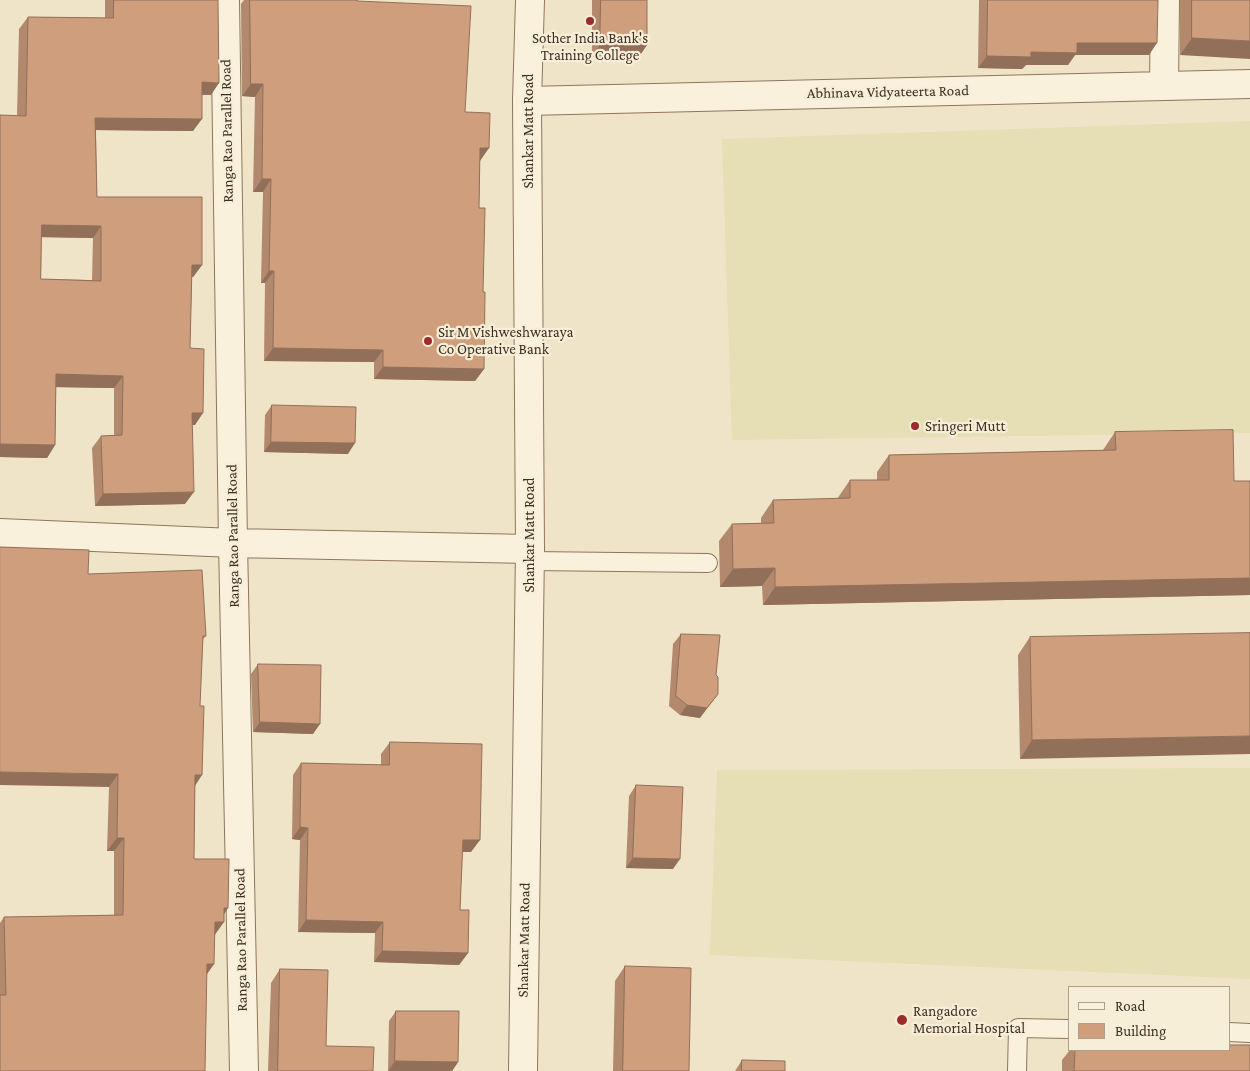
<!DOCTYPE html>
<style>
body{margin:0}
#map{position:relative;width:1250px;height:1071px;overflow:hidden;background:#f0e4c8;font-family:"Crimson Pro",serif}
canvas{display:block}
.legend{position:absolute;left:1068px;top:986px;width:162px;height:65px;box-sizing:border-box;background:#f7eed8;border:1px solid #ada18e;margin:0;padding:6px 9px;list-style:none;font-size:15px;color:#3d2e20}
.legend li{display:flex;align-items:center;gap:10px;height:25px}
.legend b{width:25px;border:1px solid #ada18e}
</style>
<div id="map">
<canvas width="1250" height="1071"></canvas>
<ul class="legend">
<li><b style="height:6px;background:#faf1dc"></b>Road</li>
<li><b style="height:14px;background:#cf9f7d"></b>Building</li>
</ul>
</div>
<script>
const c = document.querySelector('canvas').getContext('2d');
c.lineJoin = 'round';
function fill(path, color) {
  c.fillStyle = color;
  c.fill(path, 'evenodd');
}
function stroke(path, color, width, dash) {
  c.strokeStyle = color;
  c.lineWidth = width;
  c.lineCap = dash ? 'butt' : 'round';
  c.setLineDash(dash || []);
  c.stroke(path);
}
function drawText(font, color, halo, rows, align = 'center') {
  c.font = font + ' "Crimson Pro",serif';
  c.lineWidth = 4.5;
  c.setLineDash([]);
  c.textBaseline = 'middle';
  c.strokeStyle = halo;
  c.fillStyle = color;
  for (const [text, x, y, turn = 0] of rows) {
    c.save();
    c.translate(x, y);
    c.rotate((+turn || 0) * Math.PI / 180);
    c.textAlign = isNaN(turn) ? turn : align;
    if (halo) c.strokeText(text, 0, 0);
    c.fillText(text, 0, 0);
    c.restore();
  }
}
fill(new Path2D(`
 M1250,121V433L732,440L722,139Z
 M1250,768V979L710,955L717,770Z`), '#e6deb5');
const service = new Path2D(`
 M530,561L708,563
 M1229,1032L1250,1033
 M1017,1071L1018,1028L1069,1029`);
const minor = new Path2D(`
 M225,0L233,543L244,1071
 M1164,86L1165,0
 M527,101L1250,84
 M0,533L233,543L530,549`);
const tertiary = new Path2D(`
 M523,1071L530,549L527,101L530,0`);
stroke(service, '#8d765c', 20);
stroke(minor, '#8d765c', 30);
stroke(tertiary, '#8d765c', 30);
stroke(service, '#faf1dc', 18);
stroke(minor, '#faf1dc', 28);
stroke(tertiary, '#faf1dc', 28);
fill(new Path2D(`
 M105,0H218L211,95H202L193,131L96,130L97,197L202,265L193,277H192L190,348L195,425H192L185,504L95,506L92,448L101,436L114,435V388L56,387L55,445L47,458L0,457V115L17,116L19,29L28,17L105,18ZM41,237L93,238L92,280L41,279Z
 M244,0H357V1L465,112L480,161L479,208L483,292L484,369L475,381L374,379V362L264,361L265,283H261L263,192H253L255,97L242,96L241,4Z
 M592,0H647V45L638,58L592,57Z
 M979,0H1158L1149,55H1075L1068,65H1026L1022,69L978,68Z
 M1180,0H1250L1180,55Z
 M272,405L348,454L264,452L265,415Z
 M1115,432L1234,481H1250V595L763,605L762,586L720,587L719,541L732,524L761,523V518L773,500L837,499L850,480H877V472L889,455L1103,450Z
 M88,574L206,636L203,639L195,786L194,859L228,908L224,914L214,936V964L207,974L0,1071V923L4,917L114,915V851H107L109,787Z
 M1250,633L1020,759L1018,655L1030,637Z
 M681,634L700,718L680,715L669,706L673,644Z
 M258,664L313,734L253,732L251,674Z
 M390,742L471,852H462L460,910L468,953L459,965L374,962L375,933L298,932L300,840L292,839L293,775L301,763L381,765V754Z
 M636,785L673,869L626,868L629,796Z
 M625,966L689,1071H613L615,981Z
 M280,969L326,1046L373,1071H268L271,983Z
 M396,1011L458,1062L452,1071H388L389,1021Z
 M1070,1050H1075L1250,1071H1062V1060Z
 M742,1060L785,1071H735Z`), '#b2896c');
fill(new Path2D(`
 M1192,38L1250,41V59L1180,55Z
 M1077,43H1157L1149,55H1075L1068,65H1026L1022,69L978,68L987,56L1031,52Z
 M600,45H647L638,58L592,57Z
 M202,82L219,83L211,95L194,94Z
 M251,84H263L255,97L242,96Z
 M95,118L202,119L193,131L87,130Z
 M480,148H489L480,161Z
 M262,179H271L263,192H253Z
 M42,225L101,226L93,238L33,237Z
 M192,265H202L193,277H184Z
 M269,271H274L265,283H261Z
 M273,348L383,350L374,362L264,361Z
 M383,367L484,369L475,381L374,379Z
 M56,374L123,376L114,388L48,387Z
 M192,413H203L195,425H183Z
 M271,442L355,443L348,454L264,452Z
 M0,444L55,445L47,458L0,457Z
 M194,492L185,504L95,506L103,494Z
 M775,568L762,586L720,587L733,569Z
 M1250,578V595L763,605L775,587Z
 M718,694L700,718L680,715L687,705Z
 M260,722L320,724L313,734L253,732Z
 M1250,736V754L1020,759L1032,740Z
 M0,772L118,774L109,787L0,785Z
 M195,775H202L193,789Z
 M300,827L308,828L300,840L292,839Z
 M117,838H124L114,851H107Z
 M463,840H480L471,852H455Z
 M633,858L680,859L673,869L626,868Z
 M224,908H228L219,922Z
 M306,920L383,922L375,933L298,932Z
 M215,922H224L214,936Z
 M382,951L468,953L459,965L374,962Z
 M207,964H214L204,978Z
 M395,1061L458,1062L452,1071H388Z`), '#916f58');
const building = new Path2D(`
 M114,0H218L219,83L202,82V119L95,118L97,197H202V265H192L190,348L204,349L203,413H192L194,492L103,494L101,436L122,435L123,376L56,374L55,445L0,444V115L26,116L28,17L113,18ZM42,225L101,226V281L41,279Z
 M250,0H357V1L471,6L465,112L490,113L489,148H480L479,208H485L483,292H485L484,369L383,367V350L273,348L274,271H269L271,179H262L263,84H251Z
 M601,0H647V45H600Z
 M988,0H1158L1157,43H1077V53L1031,52V57L987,56Z
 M1192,0H1250V41L1192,38Z
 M272,405L356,407L355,443L271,442Z
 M1233,430L1234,481H1250V578L775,587V568L733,569L732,524L774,523L773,500L850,498V480H889V455L1116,450L1115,432Z
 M0,547L89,550L88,574L202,570L206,636H203L200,706H204L202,775H195L194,859H229L228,908H224V922H215L214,964H207L205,1071H0V995H6L4,917L123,915L124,838H117L118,774L0,772Z
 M1250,633V736L1032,740L1030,637Z
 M681,634L720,635L716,675L718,677V694L707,708L687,705L676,696Z
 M258,664L321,665L320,724L260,722Z
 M390,742L482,744L480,840H463L460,910H469L468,953L382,951L383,922L306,920L308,828L300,827L301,763L389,765Z
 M636,785L683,787L680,859L633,858Z
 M625,966L691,968L689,1071H623Z
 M280,969L328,970L326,1046L374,1047L373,1071H278Z
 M396,1011H459L458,1062L395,1061Z
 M1229,1045H1250V1071H1074L1075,1050H1229Z
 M742,1060L785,1061V1071H742Z`);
fill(building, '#cf9f7d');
stroke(building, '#916f58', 1);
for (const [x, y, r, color] of [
 [590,21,5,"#9e2a2b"],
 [428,341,5,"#9e2a2b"],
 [915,426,5,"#9e2a2b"],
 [902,1020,6,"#9e2a2b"]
]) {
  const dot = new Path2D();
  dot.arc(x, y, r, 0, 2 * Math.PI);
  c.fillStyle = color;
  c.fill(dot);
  stroke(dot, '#f7eed8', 2);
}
drawText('15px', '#3d2e20', '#f7eed8', [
 ["Sother India Bank's",590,38,"center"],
 ["Training College",590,55,"center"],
 ["Sir M Vishweshwaraya",438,332],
 ["Co Operative Bank",438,349],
 ["Sringeri Mutt",925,426],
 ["Rangadore",913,1011],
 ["Memorial Hospital",913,1028]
], 'left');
drawText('15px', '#3d2e20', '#f7eed8', [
 ["Abhinava Vidyateerta Road",888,92,-1],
 ["Ranga Rao Parallel Road",227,131,-91],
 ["Shankar Matt Road",528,131,-90],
 ["Shankar Matt Road",529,535,-90],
 ["Ranga Rao Parallel Road",233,536,-91],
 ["Ranga Rao Parallel Road",241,940,-91],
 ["Shankar Matt Road",524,940,-89]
]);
</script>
